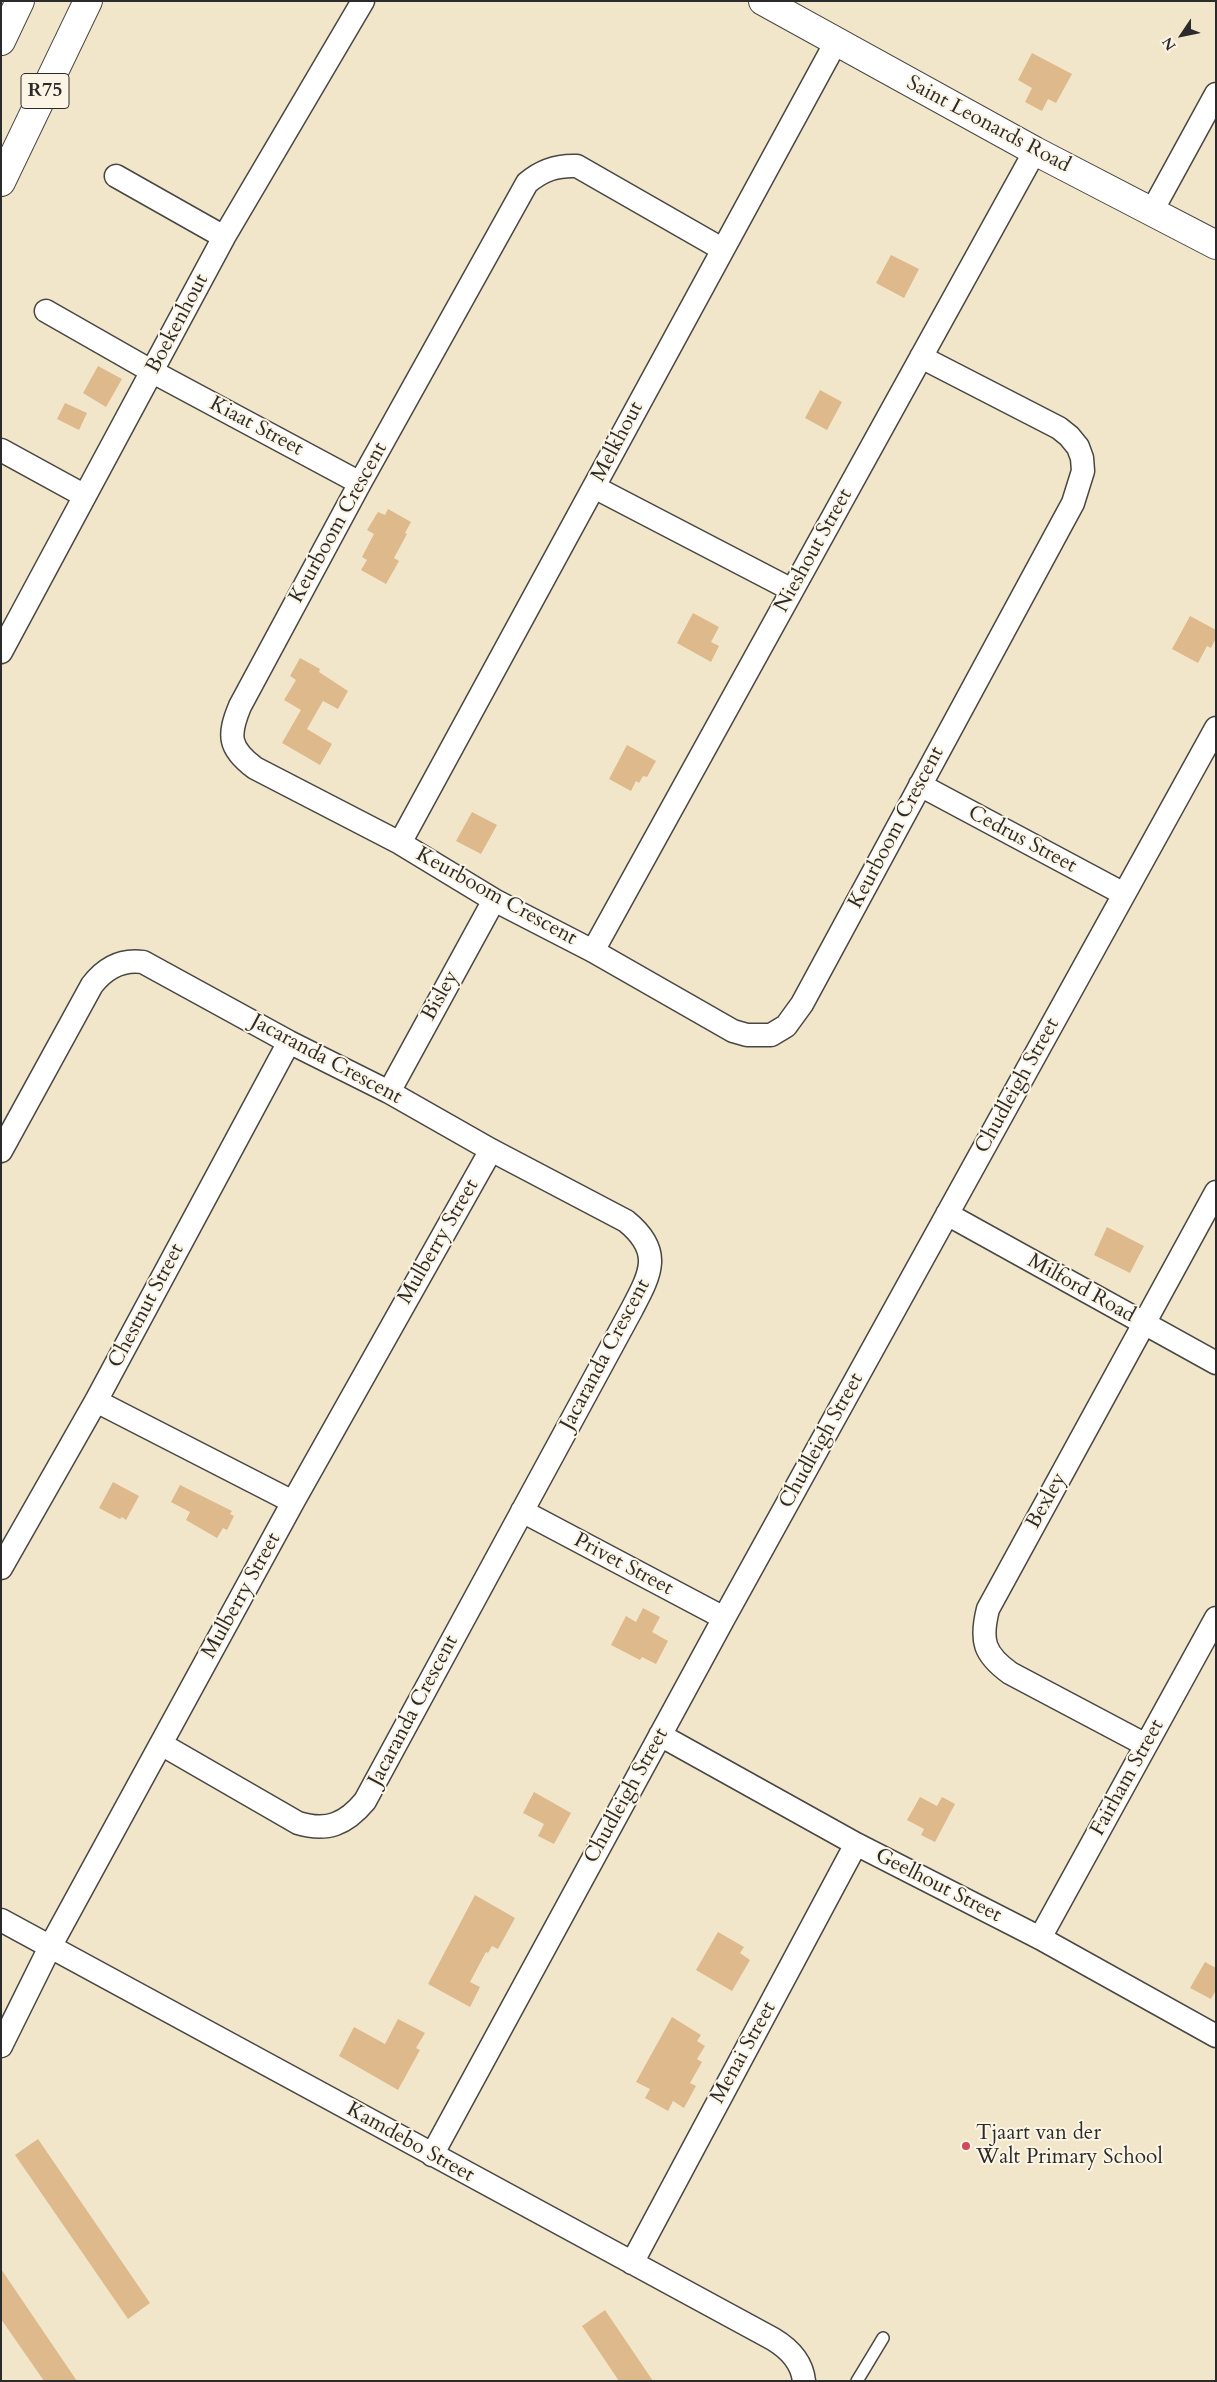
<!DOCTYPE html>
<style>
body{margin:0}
#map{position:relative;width:1217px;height:2382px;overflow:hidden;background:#f2e6ca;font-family:Cardo,serif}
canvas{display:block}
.frame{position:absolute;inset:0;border:2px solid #2b2b2b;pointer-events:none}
.north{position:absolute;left:1157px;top:10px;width:50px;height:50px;-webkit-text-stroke:4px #fcf5e5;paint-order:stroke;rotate:236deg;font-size:14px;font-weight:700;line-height:20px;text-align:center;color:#2b2b2b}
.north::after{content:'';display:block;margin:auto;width:18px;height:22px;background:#2b2b2b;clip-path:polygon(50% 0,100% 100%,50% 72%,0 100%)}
</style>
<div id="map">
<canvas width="1217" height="2382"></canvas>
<div class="frame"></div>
<div class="north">N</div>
</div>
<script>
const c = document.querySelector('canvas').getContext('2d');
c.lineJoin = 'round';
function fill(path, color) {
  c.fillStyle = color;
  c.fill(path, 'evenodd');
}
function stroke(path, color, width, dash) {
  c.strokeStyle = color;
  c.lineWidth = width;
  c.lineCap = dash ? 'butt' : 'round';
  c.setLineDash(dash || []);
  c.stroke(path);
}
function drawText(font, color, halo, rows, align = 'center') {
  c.font = font + ' Cardo,serif';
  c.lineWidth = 4;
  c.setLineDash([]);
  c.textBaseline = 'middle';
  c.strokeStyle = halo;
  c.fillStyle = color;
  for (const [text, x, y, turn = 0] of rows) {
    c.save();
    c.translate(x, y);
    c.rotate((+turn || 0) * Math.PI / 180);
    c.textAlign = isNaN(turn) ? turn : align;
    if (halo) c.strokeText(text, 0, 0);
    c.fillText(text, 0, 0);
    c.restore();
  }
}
fill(new Path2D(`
 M1032,53L1072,74L1056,103L1048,99L1042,111L1025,102L1032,88L1018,80Z
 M891,255L919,269L904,298L876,283Z
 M98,366L122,379L106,407L83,393Z
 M820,390L842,402L827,430L805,418Z
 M65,403L87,413L79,430L57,419Z
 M388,509L411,522L405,533L407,534L394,558L399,561L386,584L361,570L367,560L362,557L374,534L367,530L378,512L385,515Z
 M693,613L719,627L711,642L719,646L711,662L677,643Z
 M1190,616L1216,630V638L1211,648L1207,646L1198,663L1172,649Z
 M300,658L320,669L319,672L348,691L338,709L323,701L307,729L332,744L320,765L282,743L301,710L284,700L296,680L290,676Z
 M627,745L656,761L647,777L643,776L639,783L636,781L631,791L609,779Z
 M472,812L497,825L481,854L456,841Z
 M1107,1227L1144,1246L1130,1273L1094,1255Z
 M113,1482L139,1496L126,1520L122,1517L120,1519L99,1508Z
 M180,1485L232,1511L230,1514L234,1516L227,1530L223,1528L217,1538L186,1520L190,1512L171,1502Z
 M643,1608L660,1617L652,1632L668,1641L656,1664L642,1657L640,1660L611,1645L626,1616L636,1622Z
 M534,1792L571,1813L554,1844L538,1836L544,1824L523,1813Z
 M920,1797L937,1806L942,1797L955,1804L935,1842L921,1835L924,1829L907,1820Z
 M475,1895L515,1918L498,1949L492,1946L488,1953L486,1952L470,1982L480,1987L470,2007L428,1984Z
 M718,1932L744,1947L740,1953L750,1960L732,1991L696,1970Z
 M1205,1962L1216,1968V1990L1211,1999L1190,1988Z
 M672,2017L701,2035L697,2041L705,2046L697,2059L702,2062L690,2083L696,2086L684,2108L673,2101L668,2111L645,2098L650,2089L636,2082Z
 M398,2019L425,2033L416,2048L420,2050L398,2090L339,2056L354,2027L385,2044Z
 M38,2139L150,2303L128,2319L15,2155Z
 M1,2269L77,2381H44L1,2319Z
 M605,2310L653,2381H619L582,2326Z`), '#ddb98c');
const service = new Path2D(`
 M857,2381L883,2338`);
const minor = new Path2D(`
 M116,176L224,237
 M1152,211L1216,94
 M722,249L577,166C557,165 542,170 527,183L360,483L240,706C228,735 228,748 255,768L400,843L494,900L593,951L733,1031L747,1035H771L786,1026L802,1004L1073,503L1083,471L1082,458L1078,447L1069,436L1059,428L921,357
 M46,311L153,372L360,483
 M1,450L85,496
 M594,487L792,590
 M1,652L224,237L363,1
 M920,785L1124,894
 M400,843L836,42
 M593,951L1035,151
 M389,1092L494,900
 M1,1151L92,985C105,968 122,959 143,962L289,1042L389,1092L491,1150L626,1221C663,1251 651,1273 632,1309L365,1801C346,1824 327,1832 298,1823L161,1744
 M947,1214L1216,1363
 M96,1401L293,1502
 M522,1511L724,1618
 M1,1568L96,1401L289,1042
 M660,1735L856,1844L1040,1938L1216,2036
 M1146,1745L1010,1673C984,1654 980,1641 988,1609L1216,1192
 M1,1920L773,2339C788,2348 802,2362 804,2381
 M1040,1938L1216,1618
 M1,2046L50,1947L293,1502L491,1150
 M432,2155L724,1618L1216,728
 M632,2263L856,1844`);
const tertiary = new Path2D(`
 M763,1L1035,151L1216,245`);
const primary = new Path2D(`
 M1,41L20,1
 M1,182L88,1`);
stroke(service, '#494743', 14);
stroke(minor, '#494743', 25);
stroke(tertiary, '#494743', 30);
stroke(primary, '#494743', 30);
stroke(service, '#fff', 11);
stroke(minor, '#fff', 22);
stroke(tertiary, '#fff', 28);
stroke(primary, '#fff', 28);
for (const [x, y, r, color] of [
 [966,2146,5,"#d1495b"]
]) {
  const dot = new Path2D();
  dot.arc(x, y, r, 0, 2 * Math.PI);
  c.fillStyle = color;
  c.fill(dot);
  stroke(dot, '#fcf5e5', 2);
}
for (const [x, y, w] of [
 [45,91,48]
]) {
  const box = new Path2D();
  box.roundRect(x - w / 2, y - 17.5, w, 35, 4);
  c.fillStyle = '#fcf5e5';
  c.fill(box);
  stroke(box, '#2b2b2b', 1);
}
drawText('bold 20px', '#2b2b2b', null, [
 ["R75",45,91]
]);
drawText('21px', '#2b2b2b', '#fcf5e5', [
 ["Saint Leonards Road",988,125,28],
 ["Boekenhout",178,324,-62],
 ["Kiaat Street",256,427,28],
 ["Melkhout",618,442,-62],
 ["Keurboom Crescent",339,523,-61],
 ["Nieshout Street",814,551,-61],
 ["Keurboom Crescent",897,828,-62],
 ["Cedrus Street",1022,840,28],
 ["Keurboom Crescent",496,897,29],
 ["Bisley",441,996,-61],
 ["Jacaranda Crescent",326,1060,28],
 ["Chudleigh Street",1018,1086,-61],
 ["Mulberry Street",439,1242,-60],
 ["Milford Road",1081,1289,29],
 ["Chestnut Street",147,1306,-62],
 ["Jacaranda Crescent",606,1355,-62],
 ["Chudleigh Street",822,1441,-61],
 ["Bexley",1047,1501,-61],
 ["Privet Street",623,1565,28],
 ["Mulberry Street",242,1596,-61],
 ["Jacaranda Crescent",414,1711,-62],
 ["Fairham Street",1128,1778,-61],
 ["Chudleigh Street",627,1796,-61],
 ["Geelhout Street",938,1886,27],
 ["Menai Street",744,2053,-61],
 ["Kamdebo Street",410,2143,29]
]);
drawText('21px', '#2b2b2b', '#fcf5e5', [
 ["Tjaart van der",976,2134],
 ["Walt Primary School",976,2158]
], 'left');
</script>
